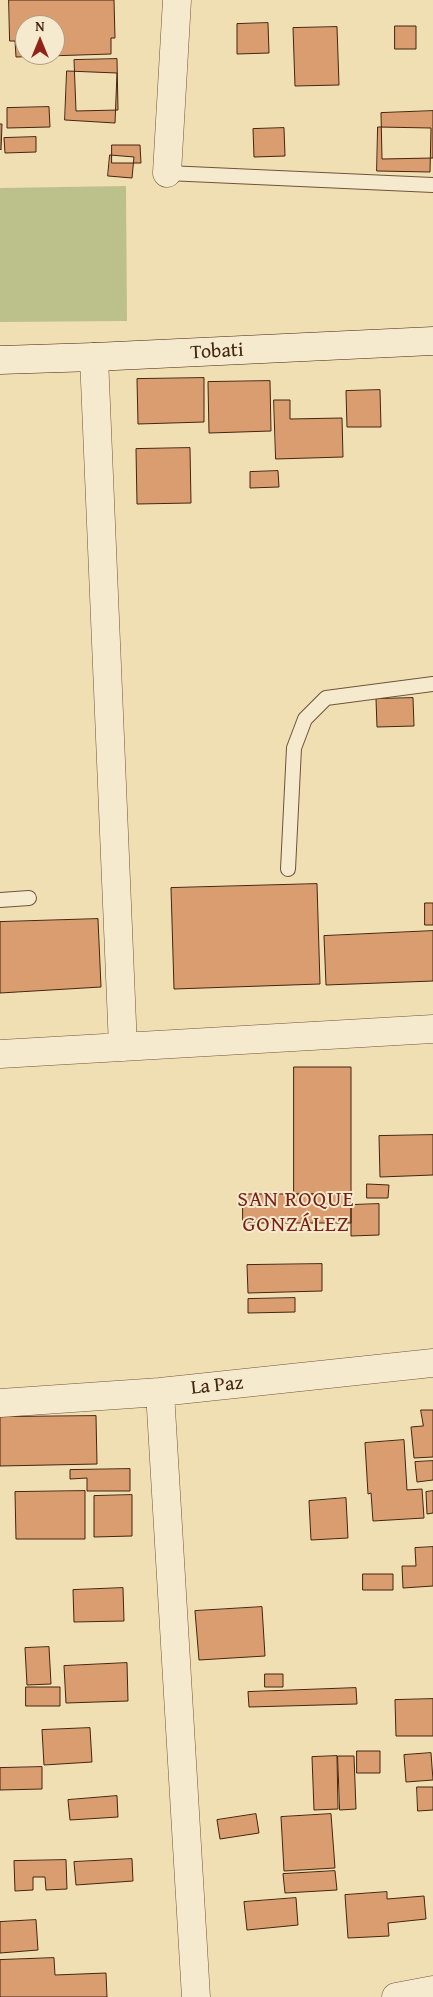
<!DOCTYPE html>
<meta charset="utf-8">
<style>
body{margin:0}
#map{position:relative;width:433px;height:1997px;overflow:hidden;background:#f1dfb4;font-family:"Gentium Book Plus",serif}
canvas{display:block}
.north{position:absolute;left:15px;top:15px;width:50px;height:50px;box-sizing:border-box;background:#f6eace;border:1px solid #af9b82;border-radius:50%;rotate:0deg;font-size:14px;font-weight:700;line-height:20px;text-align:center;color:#44250f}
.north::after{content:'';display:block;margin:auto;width:18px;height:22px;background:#8f2418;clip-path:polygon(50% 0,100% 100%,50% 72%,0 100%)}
</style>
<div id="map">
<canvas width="433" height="1997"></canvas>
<div class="north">N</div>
</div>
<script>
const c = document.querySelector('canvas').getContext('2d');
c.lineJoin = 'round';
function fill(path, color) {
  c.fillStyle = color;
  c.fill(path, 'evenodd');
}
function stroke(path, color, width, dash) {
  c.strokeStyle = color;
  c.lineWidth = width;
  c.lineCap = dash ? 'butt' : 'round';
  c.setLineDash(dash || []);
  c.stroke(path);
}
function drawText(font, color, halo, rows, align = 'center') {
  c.font = font + ' "Gentium Book Plus",serif';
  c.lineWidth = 4;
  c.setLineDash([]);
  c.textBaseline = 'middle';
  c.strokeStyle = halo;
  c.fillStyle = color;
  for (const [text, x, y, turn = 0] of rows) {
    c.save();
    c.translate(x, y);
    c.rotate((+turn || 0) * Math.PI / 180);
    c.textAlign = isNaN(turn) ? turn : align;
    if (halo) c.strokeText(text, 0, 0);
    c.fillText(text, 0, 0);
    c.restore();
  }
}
fill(new Path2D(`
 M126,186L127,321L0,322V188Z`), '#bcc18c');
const building = new Path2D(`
 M9,0H114L115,38H111V54L16,57L15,41H10ZM25,25H55V55H25Z
 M268,23L269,53L237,54V24Z
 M395,26H416V49H395Z
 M337,27L339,85L295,86L293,28Z
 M117,59L118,110L76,111L74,60Z
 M67,71L117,73L115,123L65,120Z
 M49,107L50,127L7,128V108Z
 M433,111V158L382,159L381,113Z
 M0,124H2L1,150L0,149Z
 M378,127L431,128L430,172L377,171Z
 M284,128L285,156L254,157L253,129Z
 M36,137V152L5,153L4,138Z
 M112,145H140L141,163H112Z
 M110,155L134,157L132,178L108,176Z
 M204,378V422L138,424L137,379Z
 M270,381L271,431L209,433L208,382Z
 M380,390L381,427H347L346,391Z
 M274,400H290V419L342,418L343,457L276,459Z
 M190,448L191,503L137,504L136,449Z
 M278,471L279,487L250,488V472Z
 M413,698L414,726L377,727L376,699Z
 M317,884L320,984L174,989L171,888Z
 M425,903H433V925H425Z
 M98,919L101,987L0,993V922Z
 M433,931V981L326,985L324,936Z
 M294,1067H351V1194H294Z
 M433,1135V1175L380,1177L379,1136Z
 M367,1184L389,1185L388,1198H367Z
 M243,1194H351V1223H243Z
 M379,1204V1235L351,1236V1205Z
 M322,1264V1291L248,1293L247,1265Z
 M295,1298V1312L248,1313V1299Z
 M421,1410H433V1457L414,1458L411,1427L423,1426Z
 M96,1416L97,1464L0,1466V1417Z
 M404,1440L407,1490L422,1489L424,1518L373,1521L371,1493L368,1494L365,1443Z
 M433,1461V1480L417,1482L415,1462Z
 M130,1469V1491H87V1478L70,1479V1470Z
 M85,1491V1539H16L15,1492Z
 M433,1491V1513L427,1514L426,1492Z
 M132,1495V1536L94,1537V1496Z
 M346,1498L348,1538L311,1540L309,1501Z
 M433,1547V1586L403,1588L402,1566H416L415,1548Z
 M363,1574H393V1590H363Z
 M123,1588L124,1621L74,1622L73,1590Z
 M262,1607L265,1656L199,1660L195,1611Z
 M49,1647L51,1684L27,1685L25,1648Z
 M127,1663L128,1701L66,1703L64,1666Z
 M265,1674H283V1687H265Z
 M26,1687H60V1706H26Z
 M356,1688L357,1704L249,1707L248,1692Z
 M433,1699V1736H396L395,1700Z
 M90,1728L92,1762L44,1765L42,1730Z
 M357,1751H380V1773H357Z
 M431,1753L433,1780L406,1782L404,1755Z
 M337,1756L338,1809L314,1810L312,1757Z
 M338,1756H354L356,1809L340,1810Z
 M42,1767V1789L0,1790V1768Z
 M417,1787H433V1810L418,1811Z
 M117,1796L118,1817L70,1820L68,1800Z
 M256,1814L259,1833L220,1839L217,1820Z
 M331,1814L335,1868L284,1871L281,1817Z
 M132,1859L133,1881L76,1885L74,1862Z
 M66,1860L67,1889L46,1890L45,1877H33V1890L15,1891L14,1861Z
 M335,1871L337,1890L285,1893L283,1874Z
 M387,1892V1899L424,1896L426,1919L388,1923L389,1936L348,1938L345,1895Z
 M296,1898L298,1925L247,1930L244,1902Z
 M36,1920L38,1950L0,1953V1922Z
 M54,1958L55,1975L106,1973L107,1997H0V1960Z`);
fill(building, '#da9d70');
stroke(building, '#44250f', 1);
const lane = new Path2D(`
 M167,173L433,185
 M288,869L294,748L305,719L326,698L433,684
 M0,900L29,898`);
const street = new Path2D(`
 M167,173L177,0
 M94,357L123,1047
 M0,1054L433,1029
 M160,1392L196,1997
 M0,1403L160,1392L433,1363
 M396,1997L433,1990`);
const secondary = new Path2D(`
 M0,360L94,357L433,341`);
stroke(lane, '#6f5438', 16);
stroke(street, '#6f5438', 29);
stroke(secondary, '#44250f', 29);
stroke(lane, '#f6eace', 14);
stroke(street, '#f6eace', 28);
stroke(secondary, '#f6eace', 28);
drawText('20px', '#44250f', '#f6eace', [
 ["Tobati",217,352,-3],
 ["La Paz",217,1386,-6]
]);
c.letterSpacing = '1px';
drawText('22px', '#7a1f14', '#f6eace', [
 ["SAN ROQUE",296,1200],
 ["GONZÁLEZ",296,1225]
]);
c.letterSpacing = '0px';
</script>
